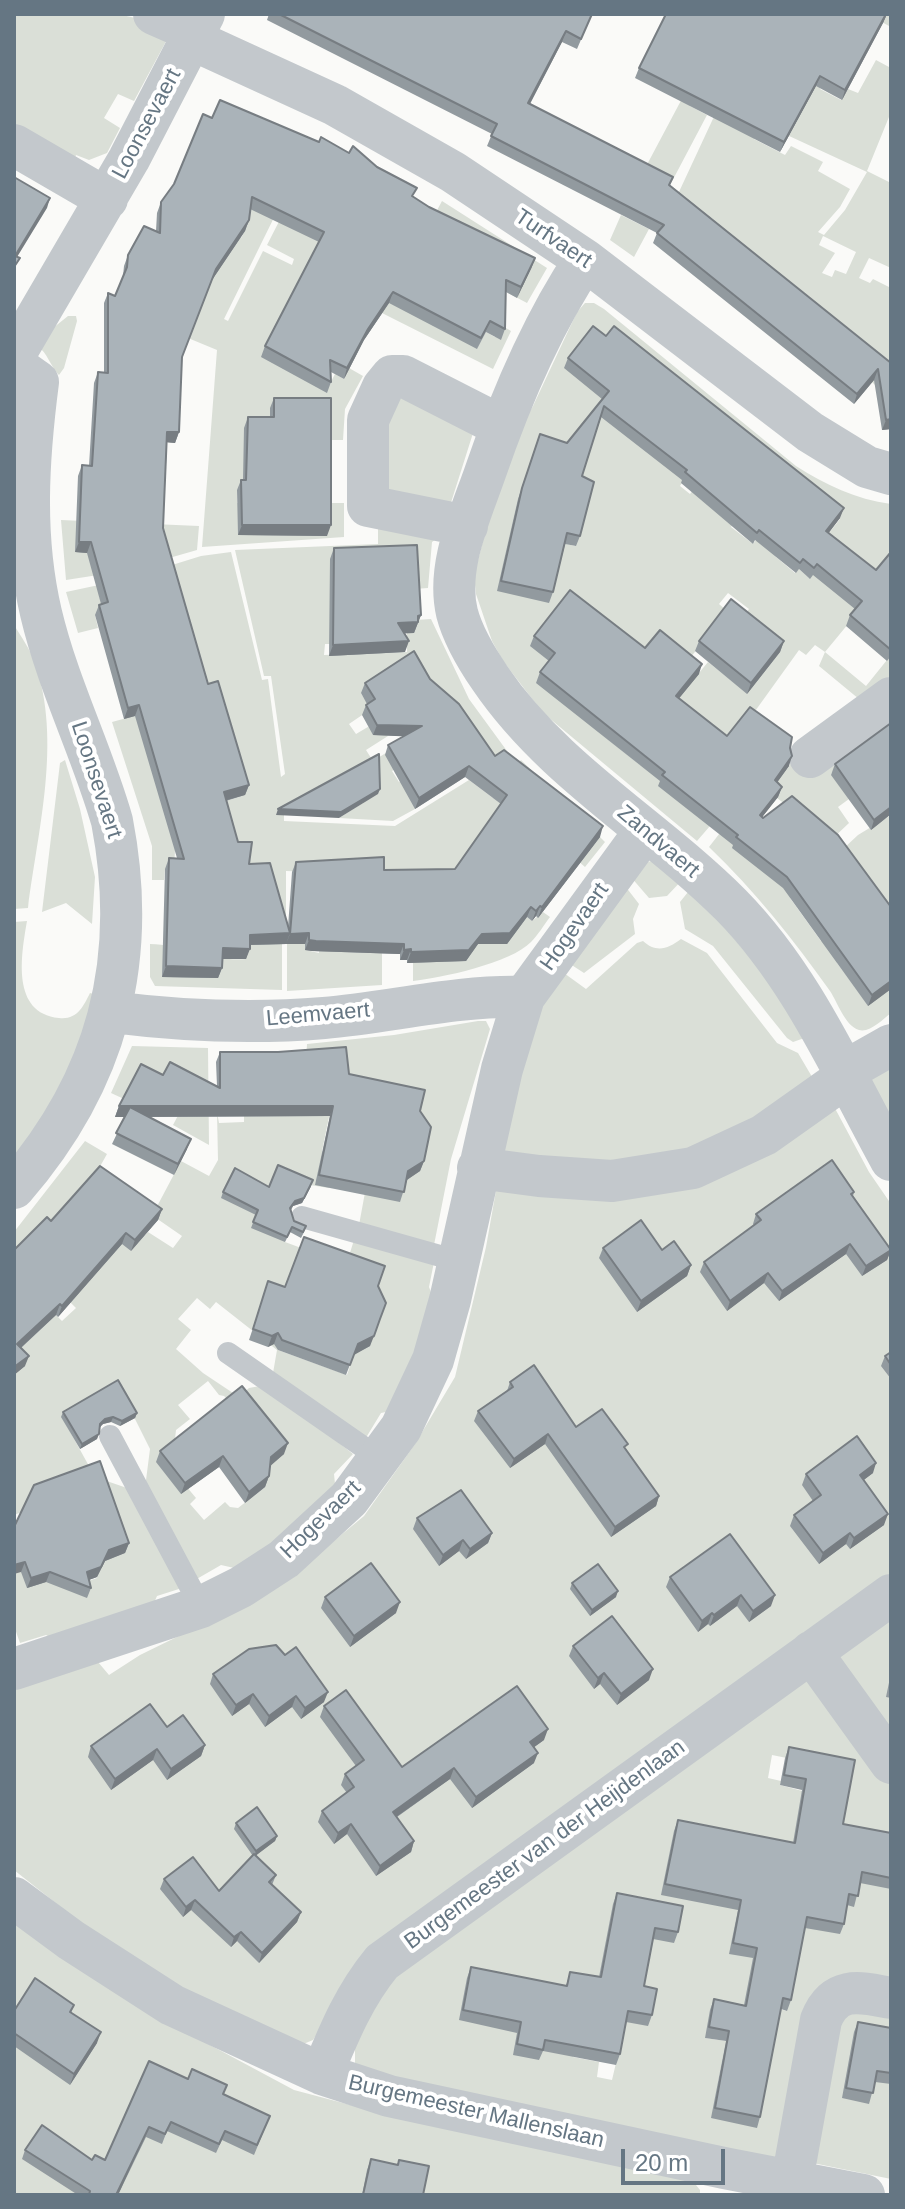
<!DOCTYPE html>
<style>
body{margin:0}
#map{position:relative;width:905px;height:2209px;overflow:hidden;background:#fafaf8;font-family:Helvetica,sans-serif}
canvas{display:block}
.frame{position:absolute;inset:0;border:16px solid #657683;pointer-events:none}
.scale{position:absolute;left:621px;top:2149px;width:104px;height:36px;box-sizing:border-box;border:4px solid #657683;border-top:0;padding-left:10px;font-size:24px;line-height:28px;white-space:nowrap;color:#657683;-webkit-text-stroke:6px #fff;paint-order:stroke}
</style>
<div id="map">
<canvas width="905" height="2209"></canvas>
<div class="frame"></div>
<div class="scale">20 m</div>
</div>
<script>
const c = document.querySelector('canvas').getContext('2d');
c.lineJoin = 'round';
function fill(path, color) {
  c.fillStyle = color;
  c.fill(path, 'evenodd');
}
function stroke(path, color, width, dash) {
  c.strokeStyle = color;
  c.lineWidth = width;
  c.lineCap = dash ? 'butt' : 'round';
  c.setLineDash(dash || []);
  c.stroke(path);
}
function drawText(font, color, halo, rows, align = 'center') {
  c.font = font + ' Helvetica,sans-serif';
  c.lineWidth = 8;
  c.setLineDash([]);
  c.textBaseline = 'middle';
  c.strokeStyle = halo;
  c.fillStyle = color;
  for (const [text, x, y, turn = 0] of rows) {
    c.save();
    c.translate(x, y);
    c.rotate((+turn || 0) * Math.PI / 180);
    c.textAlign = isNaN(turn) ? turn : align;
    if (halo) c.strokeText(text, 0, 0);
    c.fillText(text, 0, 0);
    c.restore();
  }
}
fill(new Path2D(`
 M14,14C65,14 126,3 170,34L134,101L118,94L104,118L120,128L107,153L89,160L76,155L74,162L14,127Z
 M852,14H891V27L876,19L842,47L820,89L841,100L848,89L858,93L876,60L889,67L891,65V112L867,171L891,183V268L869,258L859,278L870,283L873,279L891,288V382L875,385L678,194L718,108L758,129L754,139L785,155L791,146L823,162L818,171L850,189L840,207L818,232L824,235L845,210L867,172L761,123ZM823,236L856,252L846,274L835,270L832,277L822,273L835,253L819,245Z
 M685,93L695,96L690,106L707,115L669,187L642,174Z
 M294,177L224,319L228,321L263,251L292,265L294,259L267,245L291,198L320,214L350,291L326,391L335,374L344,379L349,368L363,376L345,409L343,440H318L270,427L244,428V441L270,472L237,490V503H344V537L202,547L217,350L188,338L218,228L241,238L247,226L222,216Z
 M442,201L547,268L527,303L508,293L525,281L531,269L481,243L477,348L486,332L495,337L501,325L511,331L493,369L382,313Z
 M621,215L649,229L634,257L610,240Z
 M585,303H594L604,309L796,466C826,485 855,499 891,504V558L858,612L825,652L866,686L891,655V678L865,704L819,666L825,652L815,645L806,655L799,650L753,714L782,738L659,785L700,818L718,795L729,804L697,841L543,713L503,661L492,641L476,594L474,576L490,513L519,430L533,406L577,312ZM618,411L840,519L822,542L809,578L799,569L795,573L776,557L760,535L753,544L731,527L744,510L703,478L690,494L680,486L684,479ZM578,487L575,546L562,543ZM728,593L749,609L741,620L747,693L708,662L699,673L687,662L727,611L719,604ZM641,659L640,765L599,732L630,692Z
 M68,316H76L77,321L64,368L59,375C51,367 49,357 41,349L53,328Z
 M412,396L474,430L448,512L377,489L385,402Z
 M378,514L442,535L432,542L428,588L414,589L334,644H325L324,655L407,652V633H414L416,620L431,619L469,699L507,751L478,769L361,693L371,709L349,724L356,734L378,721L388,736L366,750L373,761L405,741L414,756L392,771L399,782L422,768L415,809L393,821L339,818L363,803L284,809V821L395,826L469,780L493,798L521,760L600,837L605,842L585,867L572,856L596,842L599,837L497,878L286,871V918H282V990L155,986L150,977V944C182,944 213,962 246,959L175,850L174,869H165L164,880H152V846L112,722L145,713L220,803L245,795L99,595L104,613L95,615L98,628L78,633L66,592L127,579L201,556L231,552L262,680L268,679L281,777L285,774L271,676H264L235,550L378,544Z
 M61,520L199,526L197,550L124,571L66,580Z
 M14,625C22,638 30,649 35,663C62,741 38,829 28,908L14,909Z
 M874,743L831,774L849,799L838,807L849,823L829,842L828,863L858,835L891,815V946L790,898L821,941L840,927L837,963L868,1005L891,989V1013C883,1019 870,1033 859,1030C845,1026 837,1001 830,991C793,939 755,891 709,847L730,820L745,832L795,812L759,784L787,769L797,755Z
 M65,760L80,809L95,877L92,924L66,903L42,912L60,763Z
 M656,860L684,878L667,896L649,898L630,876L647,862Z
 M622,882L639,904L633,919L635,934L584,973L564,960Z
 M692,887L813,1035L793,1042L787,1038L713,946L685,929L680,902Z
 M543,912L550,917C544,925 538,935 531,942C511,963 441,978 413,981V953L445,962V945L515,932L527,917L532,921Z
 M27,921C21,956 11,1013 59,1018C77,1020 83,1007 90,993L101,996L75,1067L14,1164V922Z
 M681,939L707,953L777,1043L798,1053L818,1087L670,1164H491L506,1094L557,968L586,989L637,943L643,941C656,953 668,949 681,939Z
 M319,943L344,952L382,953V985L287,991V944H305L306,950L319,953Z
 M478,1021H486L490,1029L451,1159L434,1245L359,1225L366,1187L337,1112L329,1117L322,1151L329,1188L310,1185L276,1170L285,1242L312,1252L281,1297L264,1293L260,1308L284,1332L278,1350L347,1375L356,1348L344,1272L354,1240L434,1262L429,1287L436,1305L396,1410L381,1413L364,1441L273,1373L277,1350L216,1302L210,1309L197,1298L178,1319L191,1330L176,1349L203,1373L236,1395H241L249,1388L260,1386L289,1403L353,1454L334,1474L336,1494L243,1570L221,1565L195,1580L145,1488L150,1449L134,1417H62L95,1477L127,1488L182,1588L157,1596L151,1610L59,1642L46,1635L20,1643L14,1626V1537L65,1589L97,1578L99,1563L125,1553L30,1509L14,1515V1354L56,1315L62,1321L76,1308L70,1302L122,1243L131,1250L148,1232L173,1248L182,1236L156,1218L14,1268V1232L85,1141L107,1154L93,1179L153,1214L181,1161L209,1176L218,1160L217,1112L219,1123L244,1122V1111L306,1061L307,1044L394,1035ZM208,1381L219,1395L224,1396L231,1403L265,1487L238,1508L230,1507L225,1502L204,1520L190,1504L196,1498L176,1474L179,1444L175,1439L176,1430L190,1419L178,1405Z
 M132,1046L208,1048L209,1145L173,1125L193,1087L159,1085L124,1099L111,1093Z
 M891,1062V1133L871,1093L872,1079Z
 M830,1099L869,1172L891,1204V1574L369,1954L313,2040L301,2045L179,1987L115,1950L14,1870V1690L98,1662L109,1675L140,1655L277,1588L364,1516L415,1444L455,1377L486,1247L497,1185L625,1194Z
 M891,1614V1745L833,1658Z
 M806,1679L891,1783V1845L839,1835L851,1771L772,1755L768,1778L781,1781L780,1785L806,1792L791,1853L858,1885L861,1880L891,1885V1987L853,1979L782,2162L355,2074V2036L380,1986ZM614,1904L640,1996L611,2041L616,2063L612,2080L597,2077L599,2062L573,2057L597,1989ZM761,1960L787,2011L779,2009L718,2083L726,2041L705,2038L742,2016Z
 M14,1919L154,2015L294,2090L377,2112L688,2175L700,2190V2195H14Z
 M891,2011V2040L873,2081L891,2074V2179L808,2162L835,2013Z`), '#dadfd7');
stroke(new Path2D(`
 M302,1217L458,1261
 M228,1353L379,1458
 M110,1436L201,1607`), '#c3c8cc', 22);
stroke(new Path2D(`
 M154,14L195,32
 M191,39L335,105L453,172L585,260L810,432L867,467L891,474
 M14,145L107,199
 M585,260C542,324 510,400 485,473C470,516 446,567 457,613C463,636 477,659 490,678C553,771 652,826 731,905C802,977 843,1073 891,1160
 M14,356L129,159L204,14
 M14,365L38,382C28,459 23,537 41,613C58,685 92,751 112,821C139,961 107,1081 14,1188
 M467,526L368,506V420L383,387L392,376H403L501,426
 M810,757L891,698
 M111,1012C182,1021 253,1024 324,1018C391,1012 457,995 524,997
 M845,1071L891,1045
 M478,1168L539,1176L612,1181L693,1168L764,1135L836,1084
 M811,1652L891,1763
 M14,1669L201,1607L241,1587L284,1559L349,1499L401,1428L433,1360L450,1300L502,1069L524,997L645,831
 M14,1898L71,1940L172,2005L322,2074L389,2096L724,2168L864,2195
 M322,2074C339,2033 354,1996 382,1962L891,1595
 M792,2181L821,2020C835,1985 860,1992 891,1998`), '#c3c8cc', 42);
fill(new Path2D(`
 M269,14H380L383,15L592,14L577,49L562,42L530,104L673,177L670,185L891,363V429L882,430L874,380L854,404L653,243L657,233L487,146L492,134L267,20Z
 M887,14L883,23L842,100L816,86L780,152L635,78L639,68Z
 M174,184L413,197L429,207L535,258L517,298L506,292L505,329L501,340L486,332L477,349L389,303L364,340L344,379L331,372V382L327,393L261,357L265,346L319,242L250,209L249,220L245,231L212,280L182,357L179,432L175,443L167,442L163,528L208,684L249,785L245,795L226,801L238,842L249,864L288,927L292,872L296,862L384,870L455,869L501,804L465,777L415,809L385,755L388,745L404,736L373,735L362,715L366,705L367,704L361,693L365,683L430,679L495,756L600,837L538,918L536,916L532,921L527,917L507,944H478L466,961L407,963V960H400V954L312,951L305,950V944H286V942V944L250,945L246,959H222V968L218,978L162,977L165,869L169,858H177L135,716L124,719L95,615L99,605L101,604L87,553L75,552L78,476L82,465L89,466L94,383L98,372H104V303L108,293L115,296L123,276L124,266L128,255L156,231L157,213L161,202Z
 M568,358L840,518L828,533L876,570L891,552V656L887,661L846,626L850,615L855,609L813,575L810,579L799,569L796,573L755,540L753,544L681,483L682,480L601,417L582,476L580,536L576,546L565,544L553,592L549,603L497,591L518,499L540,434L567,443L602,399L564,368Z
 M274,398L327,536L238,535L237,490L241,480H243L244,428L248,417H270V408Z
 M334,548L421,615L414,633H404L405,652L329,656L330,559Z
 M534,636L645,648L699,674L679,698L727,736L789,766L777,782L782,787L778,797L762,817L891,989L868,1006L783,888L732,848L733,845L658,786L660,781L536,683L540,672L549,661L530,646Z
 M699,641H784L780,652L747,694L695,651Z
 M835,764L891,814L871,830L831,775Z
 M220,1052L349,1074L420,1111L424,1161L420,1171L407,1180L400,1202L315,1185L330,1116L148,1117L187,1149L174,1175L112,1144L125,1117H115L119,1106L163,1075L217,1086L216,1062Z
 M311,1186L302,1203L293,1206L291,1210L294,1221L306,1226L304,1232L301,1238L290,1232L285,1242L251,1228L256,1215L221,1198L223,1192L269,1187Z
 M854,1192L853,1196L891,1250L887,1260L862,1276L846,1254L779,1301L764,1283L727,1311L700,1272L704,1262L754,1225L753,1224L756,1214Z
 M162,1209L158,1220L131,1251L122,1244L58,1317L56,1315L21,1348L25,1366L14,1375L51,1221Z
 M603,1248L662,1250L691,1265L687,1276L637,1312L599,1258Z
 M378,1286L370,1346L354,1354L346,1375L278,1350L274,1344L268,1347L249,1340L265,1292L285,1287Z
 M891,1352V1379L881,1366L885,1356Z
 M510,1382L576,1427L626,1449L659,1496L656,1506L611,1537L545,1444L510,1468L474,1421L478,1411L507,1391Z
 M63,1412L137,1413L135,1418L120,1426L111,1422L103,1424L99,1428L97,1439L80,1449L61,1417Z
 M160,1451L284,1454L270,1465L269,1476L265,1487L245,1503L219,1467L181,1494L156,1462Z
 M873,1473L863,1480L884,1525L850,1549L846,1544L819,1564L790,1526L794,1515L813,1501L802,1485L806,1474Z
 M417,1518L492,1533L488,1543L466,1559L459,1551L439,1566L413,1529Z
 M14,1527L129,1543L125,1553L105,1561L97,1577L89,1580L91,1588L87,1598L46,1582L27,1588L21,1572Z
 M730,1534L771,1606L749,1622L737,1606L710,1626L708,1624L698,1632L666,1587L670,1577Z
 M572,1583L616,1597L590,1616L570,1589Z
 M325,1597L396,1613L350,1647L321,1608Z
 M573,1646L649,1680L617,1705L600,1684L594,1689L569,1656Z
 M891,1673V1698L886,1697Z
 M213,1674L324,1702L301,1719L292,1707L265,1727L249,1704L232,1716L210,1684Z
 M324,1706L402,1767L544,1740L534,1747V1763L472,1808L450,1779L397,1817L414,1841L411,1852L376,1876L347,1834L334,1844L318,1822L322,1811L347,1793L341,1785L345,1774L356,1766L320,1717Z
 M167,1727L205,1745L201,1756L167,1780L153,1760L111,1790L88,1757L91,1746Z
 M789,1747L843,1824L891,1833V1889L860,1883L854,1907L847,1905L844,1924L840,1934L805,1928L791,2000L787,2011L781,2009L760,2117L757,2128L711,2118L726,2041L705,2038L710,2010L714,1999L744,2005L753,1958L729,1954L738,1910L661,1895L674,1831L678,1820L793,1843L802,1790L780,1785L785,1758Z
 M236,1823L277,1836L275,1841L256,1855L276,1875L272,1885L301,1912L297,1922L259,1963L237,1941L231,1947L191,1910L183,1917L160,1889L164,1879L219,1891L253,1856L234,1829Z
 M617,1893L678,1932L674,1943L653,1939L644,1986L652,2015L648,2026L626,2022L620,2054L616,2065L543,2051L539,2060L513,2055L517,2033L459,2020L467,1978L471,1967L566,1986L570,1972L599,1977L613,1904Z
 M74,2005L71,2013L97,2043L70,2085L14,2046V2011Z
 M858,2022L891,2028V2084L875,2082L869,2104L842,2098L854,2032Z
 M149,2061L270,2116L254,2155L222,2140L216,2153L167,2131L162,2144L146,2137L118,2195H78L22,2159L25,2150L92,2160H105Z
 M371,2159L398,2165L399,2160L423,2195H425H362L367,2170Z`), '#929a9f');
fill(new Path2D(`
 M887,14L883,23L842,100L845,90Z
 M566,31L562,42L525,113L528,103Z
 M820,76L816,86L780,152L784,142Z
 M50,198L47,208L14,262L15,256Z
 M249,220L245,231L212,280L216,269Z
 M535,258L531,269L517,298L521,287Z
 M393,292L389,303L364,340L344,379L347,368L368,329Z
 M878,369L874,380L854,404L857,394Z
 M891,419V429L882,430L886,420Z
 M167,432H179L175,443L163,442Z
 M844,508L840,518L822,542L826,531Z
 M242,525H331L327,536L238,535Z
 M79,542H91L87,553L75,552Z
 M421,615L414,633L394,634L398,623Z
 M409,641L405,652L329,656L333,645Z
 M784,641L780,652L747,694L751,683Z
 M702,664L699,674L672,707L676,696Z
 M139,705L135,716L124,719L128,708Z
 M377,725L422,726L418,737L373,735Z
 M792,756L789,766L771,791L775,780Z
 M469,766L465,777L415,809L419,798Z
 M249,785L245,795L220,802L224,792Z
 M782,787L778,797L756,825L760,815Z
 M380,789L378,794L339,818L276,815L278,809Z
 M891,807V814L871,830L874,820Z
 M603,826L600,837L538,918L542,907Z
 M540,906L536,916L532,921L536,911Z
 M531,907L527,917L507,944H478L466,961L407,963L411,952L482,934Z
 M290,933L286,944L246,945L250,935Z
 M309,933L305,944H286L290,934Z
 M309,940L404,944L400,954L312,951L305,950Z
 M223,948L250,949L246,959H219Z
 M411,949L407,960H400L404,950Z
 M166,966L222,968L218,978L162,977Z
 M891,981V989L868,1006L872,995Z
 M119,1106H333L330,1116L115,1117Z
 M191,1139L187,1149L174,1175L178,1164Z
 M424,1161L420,1171L405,1181L408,1171Z
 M311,1186L302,1203L293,1206L288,1214L295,1201Z
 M162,1209L158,1220L131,1251L135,1240Z
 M126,1233L122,1244L58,1317L62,1306Z
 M850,1244L846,1254L779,1301L782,1291Z
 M891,1250L887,1260L862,1276L866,1266Z
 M691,1265L687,1276L637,1312L641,1301Z
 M768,1273L764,1283L727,1311L730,1301Z
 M60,1304L56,1315L14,1354L17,1344Z
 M278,1333L274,1344L268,1347L272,1336Z
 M374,1336L370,1346L354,1355L358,1344Z
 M29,1356L25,1366L14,1375V1367Z
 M137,1413L135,1418L120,1426L122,1421Z
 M113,1417L111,1422L103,1424L98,1429L100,1424L105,1419Z
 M99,1434L97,1439L80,1449L82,1444Z
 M548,1434L545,1444L510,1468L514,1459Z
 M288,1443L284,1454L268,1468L271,1457Z
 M223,1456L219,1467L181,1494L185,1483Z
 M876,1463L873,1473L856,1486L860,1475Z
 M269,1476L265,1487L245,1503L249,1492Z
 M659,1496L656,1506L611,1537L615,1527Z
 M888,1514L884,1525L850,1549L854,1538Z
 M492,1533L488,1543L466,1559L470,1549Z
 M850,1533L846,1544L819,1564L823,1553Z
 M463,1540L459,1551L439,1566L443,1555Z
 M129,1543L125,1553L105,1561L97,1577L83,1582L87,1572L109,1550Z
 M25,1562L21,1572L14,1574V1565Z
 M50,1572L46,1582L27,1588L31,1578Z
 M618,1591L616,1597L590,1616L592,1610Z
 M741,1595L737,1606L710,1626L714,1615Z
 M775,1595L771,1606L749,1622L753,1611Z
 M400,1602L396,1613L350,1647L354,1636Z
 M712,1613L708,1624L698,1632L702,1621Z
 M653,1669L649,1680L617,1705L621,1694Z
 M604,1673L600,1684L594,1689L598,1678Z
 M328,1692L324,1702L301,1719L305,1708Z
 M253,1694L249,1704L232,1716L236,1705Z
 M296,1696L292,1707L265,1727L269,1716Z
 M548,1729L544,1740L526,1753L530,1742Z
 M205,1745L201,1756L167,1780L171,1769Z
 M157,1749L153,1760L111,1790L115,1779Z
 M538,1753L534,1763L472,1808L476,1797Z
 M454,1768L450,1779L389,1822L393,1812Z
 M351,1824L347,1834L334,1844L338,1833Z
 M277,1836L275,1841L254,1857L256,1851Z
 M414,1841L411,1852L376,1876L380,1866Z
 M195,1900L191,1910L183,1917L186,1907Z
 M301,1912L297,1922L259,1963L262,1953Z
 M241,1932L237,1941L231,1947L234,1937Z
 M101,2032L97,2043L70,2085L74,2074Z
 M149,2127L118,2195H116Z`), '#777d82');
const building = new Path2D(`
 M279,14H380L383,15L384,14H592L581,39L566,31L528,103L673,177L669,185L891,363V419L886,420L878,369L857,394L657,233L664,225L491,136L497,124Z
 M666,14H886L845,90L820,76L784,142L639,68Z
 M220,100L319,142L321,137L349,153L353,146L377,167L417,188L412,196L429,207L535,258L521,287L506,280L505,329L490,321L481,338L393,292L368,329L347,368L330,360L331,382L265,346L324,232L252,197L249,220L216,269L182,357L179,432H167L163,528L208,684L218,681L249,785L224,792L238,842H252L249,864L270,863L290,933L250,935V949L223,948L222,968L166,966L169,858L184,859L139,705L128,708L99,605L108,602L91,542H79L82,465L92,466L98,372L108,373V293L115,296L127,267L128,255L144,226L160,233L161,202L174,184L203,114L212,118Z
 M14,177L50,198L15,256L20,258L14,267Z
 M593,326L606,336L614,326L844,508L826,531L876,570L891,552V650L850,615L862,601L817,564L814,568L803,559L800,563L759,530L757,533L685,472L687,470L604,406L582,476L594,482L580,536L567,533L553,592L501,581L522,488L540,434L567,443L609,391L568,358Z
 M274,398H331V525H242L241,480H246L248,417H274Z
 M417,545L421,615L418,616V622L398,623L409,641L333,645L334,548Z
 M570,590L645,648L660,630L702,664L676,696L727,736L750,707L792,737L790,748L792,756L775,780L782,787L760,815L763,818L792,796L838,835L891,907V981L872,995L787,877L736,837L738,835L662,775L665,772L540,672L555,653L534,636Z
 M731,599L784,641L751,683L699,641Z
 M414,651L430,679L459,704L495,756L504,750L603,826L542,907L540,906L536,911L531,907L510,933L482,934L469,950L411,952V949L404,950V944L316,941L309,940V933L290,934L296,862L384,857V870L455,869L507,795L469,766L419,798L388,745L422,726L377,725L366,705L375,699L365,683Z
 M891,723V807L874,820L835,764Z
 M379,754L380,789L341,812L278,809Z
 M346,1047L349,1074L425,1090L420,1111L431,1127L424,1161L408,1171L404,1192L319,1175L333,1106H119L141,1064L163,1075L170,1062L220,1088V1052H278Z
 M130,1107L191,1139L178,1164L116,1133Z
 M832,1160L854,1192L851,1194L891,1250L866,1266L850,1244L782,1291L768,1273L730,1301L704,1262L761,1220L756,1214Z
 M278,1165L313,1180L304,1198L295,1201L290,1208L294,1221L306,1226L303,1232L292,1227L287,1237L253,1222L258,1210L223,1192L235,1168L269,1187Z
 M100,1166L162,1209L135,1240L126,1233L62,1306L60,1304L17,1344L29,1356L14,1367V1250L47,1217L51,1221Z
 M641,1220L662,1250L674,1241L691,1265L641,1301L603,1248Z
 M304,1237L385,1266L378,1286L386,1303L380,1319L374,1336L358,1344L350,1365L282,1340L278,1333L272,1336L253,1329L268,1281L285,1287Z
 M891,1352V1365L885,1356Z
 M534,1365L576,1427L602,1409L628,1444L624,1447L659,1496L615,1527L548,1434L514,1459L478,1411L513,1387L510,1382Z
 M118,1380L137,1413L122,1421L113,1417L105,1419L100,1424L99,1434L82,1444L63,1412Z
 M242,1386L288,1443L271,1457L269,1476L249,1492L223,1456L185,1483L160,1451Z
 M857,1436L876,1463L860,1475L888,1514L854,1538L850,1533L823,1553L794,1515L821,1495L806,1474Z
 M100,1461L129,1543L109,1550L101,1567L87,1572L91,1588L50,1572L31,1578L25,1562L14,1565V1527L34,1485Z
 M461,1490L492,1533L470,1549L463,1540L443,1555L417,1518Z
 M730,1534L775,1595L753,1611L741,1595L714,1615L712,1613L702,1621L670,1577Z
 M371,1563L400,1602L354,1636L325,1597Z
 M598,1564L618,1591L592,1610L572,1583Z
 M612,1616L653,1669L621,1694L604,1673L598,1678L573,1646Z
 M276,1645L285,1655L296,1647L328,1692L305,1708L296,1696L269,1716L253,1694L236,1705L213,1674L249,1649Z
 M517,1686L548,1729L530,1742L538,1753L476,1797L454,1768L393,1812L414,1841L380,1866L351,1824L338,1833L322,1811L354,1787L345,1774L364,1760L324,1706L346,1690L402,1767Z
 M150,1704L167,1727L183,1715L205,1745L171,1769L157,1749L115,1779L91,1746Z
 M789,1747L855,1760L843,1824L891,1833V1878L862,1872L858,1896L849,1894L844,1924L807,1917L791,2000L783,1998L760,2117L715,2108L729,2031L709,2027L714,1999L746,2006L757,1948L733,1943L741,1900L665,1884L678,1820L795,1843L806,1779L784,1775Z
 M257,1807L277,1836L256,1851L236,1823Z
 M254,1854L276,1875L269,1882L301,1912L262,1953L241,1932L234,1937L195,1900L186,1907L164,1879L193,1857L219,1891Z
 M617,1893L683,1906L678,1932L655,1928L644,1986L657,1989L652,2015L628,2011L620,2054L545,2040L543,2050L517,2044L521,2022L463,2010L471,1967L567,1986L570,1972L601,1977Z
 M35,1978L74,2005L70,2012L101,2032L74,2074L14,2033V2011Z
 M858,2022L891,2028V2073L877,2071L873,2093L846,2088Z
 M149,2061L188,2079L192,2069L227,2085L223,2094L270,2116L257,2145L225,2131L219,2144L171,2122L165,2134L149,2127L116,2195H89L90,2191L25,2150L42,2125L92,2160L95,2155L105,2160Z
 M371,2159L398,2165L399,2160L429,2166L423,2195H425H363Z`);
fill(building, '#aab3b9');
stroke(building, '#777d82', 2);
drawText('22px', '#657683', '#fff', [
 ["Loonsevaert",147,124,-62],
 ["Turfvaert",553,239,34],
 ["Loonsevaert",96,780,72],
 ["Zandvaert",658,842,40],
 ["Hogevaert",575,927,-55],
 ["Leemvaert",318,1015,-5],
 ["Hogevaert",321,1520,-44],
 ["Burgemeester van der Heijdenlaan",545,1845,-36],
 ["Burgemeester Mallenslaan",476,2112,13]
]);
</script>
